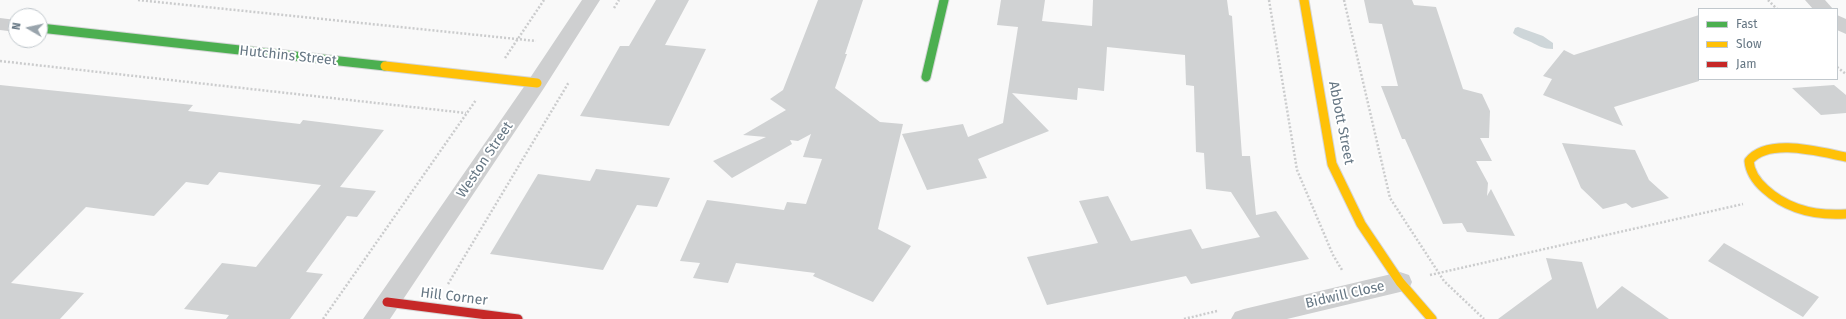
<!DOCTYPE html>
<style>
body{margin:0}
#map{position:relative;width:1846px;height:319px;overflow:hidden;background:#f9f9f9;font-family:"Fira Sans",sans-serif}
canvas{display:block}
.legend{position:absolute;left:1698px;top:8px;width:140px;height:72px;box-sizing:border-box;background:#fff;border:1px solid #c1c8cd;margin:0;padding:5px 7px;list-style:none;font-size:12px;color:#657683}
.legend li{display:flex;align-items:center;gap:8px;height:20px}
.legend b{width:20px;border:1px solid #c1c8cd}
.north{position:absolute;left:8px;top:8px;width:40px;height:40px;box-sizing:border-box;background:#fff;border:1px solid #c1c8cd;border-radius:50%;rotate:279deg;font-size:11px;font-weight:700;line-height:16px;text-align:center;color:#657683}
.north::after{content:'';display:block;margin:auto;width:14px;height:18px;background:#99a4ac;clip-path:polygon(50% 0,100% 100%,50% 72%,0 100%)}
</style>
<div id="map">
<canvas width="1846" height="319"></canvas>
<ul class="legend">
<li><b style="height:5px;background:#4caf50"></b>Fast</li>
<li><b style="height:5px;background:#ffc107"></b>Slow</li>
<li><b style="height:5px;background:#c62828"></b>Jam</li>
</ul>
<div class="north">N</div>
</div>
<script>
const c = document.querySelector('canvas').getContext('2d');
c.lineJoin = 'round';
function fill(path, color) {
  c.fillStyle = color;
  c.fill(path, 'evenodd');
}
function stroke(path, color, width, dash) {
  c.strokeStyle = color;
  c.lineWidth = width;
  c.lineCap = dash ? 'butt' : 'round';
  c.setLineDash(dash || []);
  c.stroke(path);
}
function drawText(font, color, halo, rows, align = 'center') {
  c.font = font + ' "Fira Sans",sans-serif';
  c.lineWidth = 4;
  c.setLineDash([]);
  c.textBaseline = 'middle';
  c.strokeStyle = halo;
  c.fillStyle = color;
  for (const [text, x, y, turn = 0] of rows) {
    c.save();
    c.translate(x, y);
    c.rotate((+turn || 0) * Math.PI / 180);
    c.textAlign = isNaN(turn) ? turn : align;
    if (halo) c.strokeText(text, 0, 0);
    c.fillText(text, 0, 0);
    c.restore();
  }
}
fill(new Path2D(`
 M1518,27L1543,36L1553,43V49C1543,49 1539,46 1531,42C1524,39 1519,38 1513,33L1515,28Z`), '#ced6d9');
fill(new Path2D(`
 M656,0H689L665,45L706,49L669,126L580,116L620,46H629Z
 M818,0H863L845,54H847L835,88L880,122L903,124L878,229L911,246L873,302L813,276L815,273L736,263L728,283L693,278L700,263L680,261L707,200L784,210L787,202L806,204L822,159L803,157L811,134L798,141L790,140L792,144L732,178L713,161L766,137L743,135L786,110L770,99L783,90Z
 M1001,0H1045L1042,21L1092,26L1093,0H1227L1229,15L1232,16L1242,156H1250L1256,215L1276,211L1309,259L1191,284L1186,276L1047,305L1027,257L1098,243L1079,201L1108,196L1131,241L1191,229L1202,249L1260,237L1231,192L1206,189L1204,153L1196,152L1194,86L1186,85L1185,55L1107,47L1104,91L1078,88L1077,100L1012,93L1049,131L978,159L987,178L927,190L902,134L963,124L968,137L1003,123L1018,27L997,25Z
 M1364,0H1412L1414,5L1436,7L1463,89L1482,94L1490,111L1489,138H1480L1492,161H1476L1488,183L1487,196L1491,189L1515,236L1467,232L1462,223L1443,224L1405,139H1402L1381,86H1398L1382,24L1369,23Z
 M1699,15V81L1614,107L1623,126L1543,95L1552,79L1543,76L1564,50L1574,55Z
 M0,85L193,105L188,111L300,124L303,120L384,130L340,187L376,191L357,217L347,216L306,272L323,274L290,319H226L229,315L184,309L222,263L256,267L321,185L219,172L208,185L186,182L154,216L86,207L11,283L84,293L60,319H0Z
 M1834,85L1846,95V113L1821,115L1792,88Z
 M1562,143L1635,150L1649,180L1669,198L1632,208L1626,203L1603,209L1581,188Z
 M596,169L670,178L657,207L637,205L603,270L490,254L538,174L590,181Z
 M1724,243L1819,297L1803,317L1708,261Z
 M1546,258L1582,262L1597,309L1622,286L1669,319H1498L1552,279Z`), '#d0d2d3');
const fast = new Path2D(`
 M40,28L385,66
 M926,77L944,0`);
const slow = new Path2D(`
 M1304,0L1332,164L1361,224L1400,282L1432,319
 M385,66L537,83
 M1846,157C1820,152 1768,137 1749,161C1750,173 1756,181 1765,189C1788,210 1815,216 1846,214`);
const jam = new Path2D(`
 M387,302L518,319`);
stroke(fast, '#d5d6d7', 11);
stroke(slow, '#d5d6d7', 11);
stroke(jam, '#d5d6d7', 11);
stroke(new Path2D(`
 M138,0L536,41
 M1269,0L1297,170L1333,255L1342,270
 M1344,0L1390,198L1444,281L1484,319
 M1768,0L1777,9
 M614,8L619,0
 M505,58L544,0
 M0,61L466,113
 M1837,67L1846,74
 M1430,275L1743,204
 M448,284L569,82
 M323,319L476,100
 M1184,319L1217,311`), '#cbcccd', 2.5, [2, 2]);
fill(new Path2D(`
 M582,0H600L544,88L390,319H363L530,78Z
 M1805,0H1825L1833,9H1813Z
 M1837,15L1846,19V34L1837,30Z
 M0,18L16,20V32L0,30Z
 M1400,272L1409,275L1412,282L1409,289L1400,292L1287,319H1231L1235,312L1244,309Z`), '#cecfd0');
stroke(fast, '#4caf50', 9);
stroke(slow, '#ffc107', 9);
stroke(jam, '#c62828', 9);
drawText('14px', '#657683', '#fff', [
 ["Hutchins Street",288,56,6],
 ["Abbott Street",1341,123,79],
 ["Weston Street",485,160,-56],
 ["Bidwill Close",1345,295,-13],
 ["Hill Corner",454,297,7]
]);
</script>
